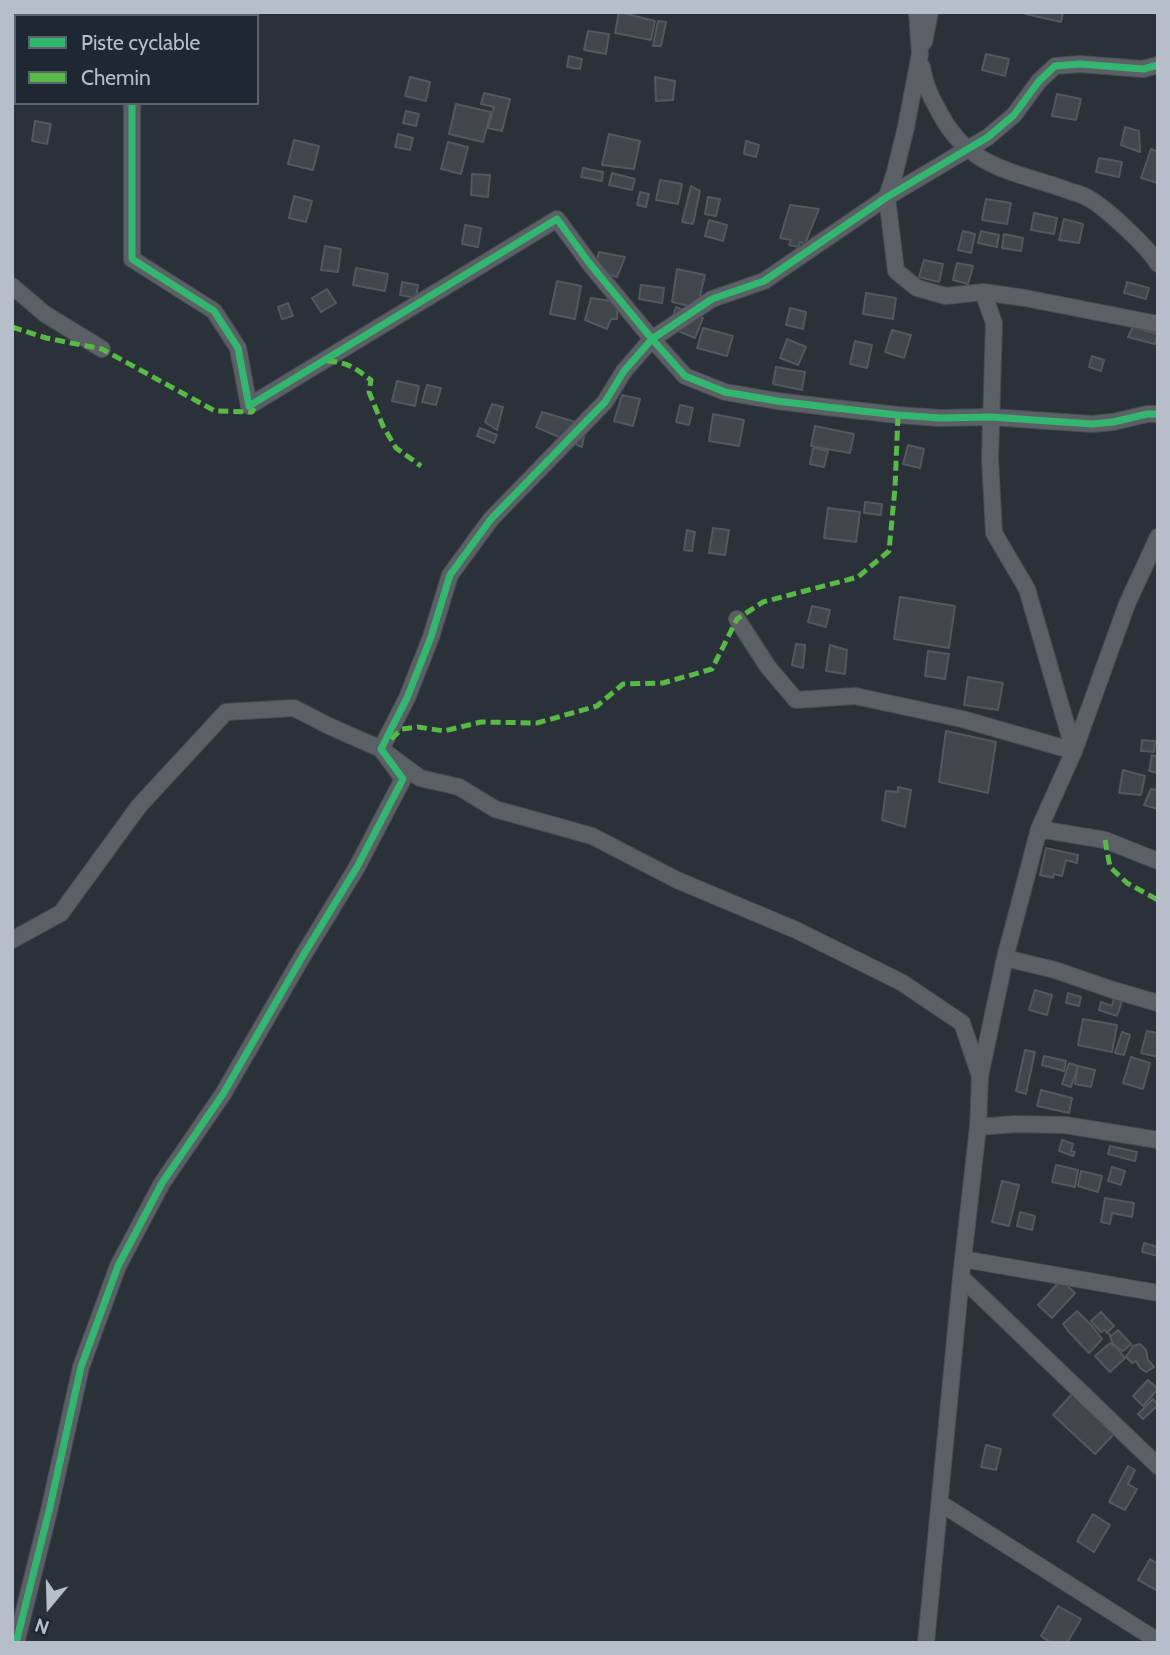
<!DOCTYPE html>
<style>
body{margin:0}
#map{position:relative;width:1170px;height:1655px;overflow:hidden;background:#2b3138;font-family:Cabin,sans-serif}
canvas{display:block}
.frame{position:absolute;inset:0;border:14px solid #b5bec9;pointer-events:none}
.legend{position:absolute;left:14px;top:14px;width:245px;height:91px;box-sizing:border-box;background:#1e2833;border:2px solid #5a646f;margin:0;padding:9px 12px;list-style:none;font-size:21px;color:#b5bec9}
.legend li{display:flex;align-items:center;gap:14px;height:35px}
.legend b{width:35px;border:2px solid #5a646f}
.north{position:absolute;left:14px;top:1571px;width:70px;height:70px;-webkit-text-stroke:5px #1e2833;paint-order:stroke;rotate:199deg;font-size:19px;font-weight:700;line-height:28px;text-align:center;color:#b5bec9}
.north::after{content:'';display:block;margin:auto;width:24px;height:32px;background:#b5bec9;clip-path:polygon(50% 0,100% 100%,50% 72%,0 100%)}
</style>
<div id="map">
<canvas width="1170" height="1655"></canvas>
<div class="frame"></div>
<ul class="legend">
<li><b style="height:9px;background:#33b770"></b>Piste cyclable</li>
<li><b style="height:9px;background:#58b947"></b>Chemin</li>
</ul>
<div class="north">N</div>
</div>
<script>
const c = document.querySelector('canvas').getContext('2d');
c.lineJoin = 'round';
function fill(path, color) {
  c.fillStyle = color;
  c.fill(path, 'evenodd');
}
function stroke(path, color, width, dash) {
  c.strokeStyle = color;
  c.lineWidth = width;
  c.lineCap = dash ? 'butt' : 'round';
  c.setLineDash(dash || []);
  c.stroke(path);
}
const building = new Path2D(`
 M619,12L655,21L651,40L615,33Z
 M1026,12H1063L1061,22L1026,14Z
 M658,21L666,22L661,46H653Z
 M588,31L609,34L606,54L584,50Z
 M986,54L1009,59L1005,76L982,70Z
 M569,56L582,59L580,69L567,67Z
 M410,77L430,82L426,101L405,96Z
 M655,77L675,81L673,100L656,101Z
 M484,93L510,99L502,131L488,128L494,107L481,104Z
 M1057,94L1081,99L1076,120L1052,116Z
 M456,104L491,112L483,142L449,134Z
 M406,111L419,114L416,126L403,123Z
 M35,121L51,124L47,144L32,141Z
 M1125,127L1139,131L1140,152L1121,145Z
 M398,134L413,138L410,150L395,147Z
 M609,134L640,141L634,169L602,165Z
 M294,140L319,146L313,170L288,164Z
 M746,141L759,145L756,157L744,154Z
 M448,142L468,147L461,174L441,169Z
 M1151,149L1158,152V183L1141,178Z
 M1099,158L1122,162L1119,177L1096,172Z
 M583,168L603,172L602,181L581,177Z
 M612,173L635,179L632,190L609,185Z
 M472,174L490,175L488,197L471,195Z
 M660,180L682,184L678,204L656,200Z
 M691,186L700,191L693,224L682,222Z
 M640,192L649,194L646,207L637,205Z
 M294,196L312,201L306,222L289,218Z
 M708,197L720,199L716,216L705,214Z
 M986,199L1011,203L1007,224L982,220Z
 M790,205L819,209L805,244L800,242L799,247L789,245L791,240L780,238Z
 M1034,213L1057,218L1054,234L1031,230Z
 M1064,219L1083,224L1079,243L1059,240Z
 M709,220L727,225L723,241L705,236Z
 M465,225L481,228L478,247L462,244Z
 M963,231L975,234L971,253L958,250Z
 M981,231L999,235L997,247L978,243Z
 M1004,234L1023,238L1021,251L1002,248Z
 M325,246L341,249L338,272L321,270Z
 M599,252L625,257L617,277L601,273L592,279Z
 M924,260L943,264L939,282L919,277Z
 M957,263L973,266L968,284L953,280Z
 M356,268L388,274L385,291L353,285Z
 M677,269L705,275L697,308L672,302Z
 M557,281L581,286L575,319L550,314Z
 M402,282L418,285L416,298L400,295Z
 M1127,282L1149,288L1146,299L1124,293Z
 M641,285L664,288L662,303L639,299Z
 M327,289L336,303L321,312L312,298Z
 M866,293L896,298L893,319L863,314Z
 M591,298L618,302L617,319H611L607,329L585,320Z
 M288,303L293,316L282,319L278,307Z
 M676,307L703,318L695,338L669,327Z
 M790,308L806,312L803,329L786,325Z
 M1133,327L1158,334L1155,344L1128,337Z
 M703,328L733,336L727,356L697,348Z
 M892,330L911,335L904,358L885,352Z
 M787,339L806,347L798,365L780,358Z
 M855,341L872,345L867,368L850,364Z
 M1092,356L1104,360L1101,371L1089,367Z
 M776,367L805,372L802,390L773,384Z
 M397,381L419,386L415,406L392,401Z
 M427,385L441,388L436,405L422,402Z
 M622,395L640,399L633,426L614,421Z
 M492,404L503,407L497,430L485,422Z
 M680,405L693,408L689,425L676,422Z
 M542,412L586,425L582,447L536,427Z
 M713,414L744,420L739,446L709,441Z
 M815,426L854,434L850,453L811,446Z
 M480,428L497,435L494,443L477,436Z
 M908,445L924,449L920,468L903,464Z
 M813,448L828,451L824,467L810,464Z
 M865,502L882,504L881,515L864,513Z
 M828,508L860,512L856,542L824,538Z
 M713,528L729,530L725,555L709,553Z
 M687,530L695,532L692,551L684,550Z
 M900,597L955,606L949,648L894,639Z
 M812,606L830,610L826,627L808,622Z
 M796,644L805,645L803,668L792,665Z
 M830,645L847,650L845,674L826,671Z
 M928,651L949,654L945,679L925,676Z
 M968,677L1003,683L998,710L964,705Z
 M946,731L996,742L988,793L939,782Z
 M1142,740L1155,741L1154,752L1141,751Z
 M1152,755L1158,757V773L1149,771Z
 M1123,770L1145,776L1141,795L1119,793Z
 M898,787L911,790L905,827L882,820L886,791L898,792Z
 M1151,789L1158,790V809L1144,805Z
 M1046,848L1078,855L1077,863L1066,860L1062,876L1054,874L1053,878L1040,875Z
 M1035,990L1052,995L1047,1015L1029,1010Z
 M1068,993L1081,997L1079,1006L1066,1003Z
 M1114,998L1122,1001L1117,1016L1099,1010L1101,1002L1112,1006Z
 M1083,1019L1117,1025L1112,1052L1078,1045Z
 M1147,1031L1158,1033V1057L1141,1053Z
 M1122,1032L1130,1035L1124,1055L1115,1053Z
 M1025,1050L1035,1052L1026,1094L1016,1091Z
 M1044,1056L1066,1061L1064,1071L1042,1065Z
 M1131,1057L1150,1063L1143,1089L1123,1083Z
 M1069,1063L1078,1066L1071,1087L1062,1084Z
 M1078,1066L1095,1070L1091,1087L1075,1084Z
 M1041,1090L1072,1098L1069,1113L1037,1106Z
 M1062,1140L1073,1144L1071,1151L1075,1152L1073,1156L1059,1151Z
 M1110,1146L1137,1152L1135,1161L1108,1154Z
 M1056,1165L1078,1170L1075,1187L1052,1182Z
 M1112,1167L1125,1171L1121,1185L1108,1181Z
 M1081,1171L1102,1176L1098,1192L1078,1186Z
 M1002,1181L1019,1185L1009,1226L992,1222Z
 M1105,1198L1134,1203L1132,1217L1112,1213L1110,1224L1101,1222Z
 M1020,1212L1035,1216L1032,1230L1017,1226Z
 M1144,1243L1158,1247V1256L1142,1252Z
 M1061,1280L1075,1293L1052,1318L1038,1305Z
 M1077,1311L1093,1327L1102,1339L1089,1353L1069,1332L1063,1324Z
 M1101,1312L1114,1326L1107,1333L1105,1330L1101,1332L1091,1321Z
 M1118,1330L1131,1344L1123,1351L1113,1344L1109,1334L1111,1336Z
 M1110,1343L1118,1349L1125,1358L1110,1372L1095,1356Z
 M1140,1344L1146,1350L1148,1360L1154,1367L1146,1372L1140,1368L1136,1361L1132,1363L1126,1357L1133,1346Z
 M1148,1380L1158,1389L1143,1406L1133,1396Z
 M1073,1393L1115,1433L1095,1454L1053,1415Z
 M1153,1399L1158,1405L1143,1419L1138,1414Z
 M986,1445L1001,1449L996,1470L981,1467Z
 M1128,1466L1135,1470L1128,1484L1137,1489L1125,1510L1109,1502Z
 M1093,1514L1110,1525L1094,1552L1077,1541Z
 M1150,1559L1158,1564V1591L1138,1580Z
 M1058,1606L1081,1619L1067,1643H1051L1041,1636Z`);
fill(building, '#40464b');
stroke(building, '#53585f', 2);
const minor = new Path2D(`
 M115,12L117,16
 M917,12L920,54L906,127L895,172L887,197L896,271L917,288L946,296L983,292L994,323L990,459L994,533L1027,589L1074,751
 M924,42L930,12
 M922,67C926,89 931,97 942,117C971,169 1017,172 1067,190C1074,193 1082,194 1088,198C1105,207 1148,247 1158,264
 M132,103V259L214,311L238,348L249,406L557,219L590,264L652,339L685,376L725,392L777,401L835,408L898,415L940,418L991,417L1092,424L1113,422L1147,414H1158
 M12,286L45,314L102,349
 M983,292L1025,298L1158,324
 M737,619L768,667L796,700L855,696L962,719L1074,751
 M1039,829L1105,840L1158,861
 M12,940L61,913L139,806L226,712L294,708L329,726L381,749L420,778L459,787L495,809L592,836L677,880L796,930L901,982L962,1023L980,1076
 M1005,958L1055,970L1113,990L1158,1003
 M978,1127L1015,1124L1065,1125L1158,1140
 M963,1259L1158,1293
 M961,1277L1158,1466
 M940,1503L1158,1641
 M16,1643L49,1511L81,1367L118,1266L162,1183L223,1094L301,959L357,867L403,779L381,749L407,698L431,637L450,575L491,519L605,402L624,371L652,339L712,299L764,281L887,197L988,137L1014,115L1039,81L1055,66L1080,64L1143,69L1158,65
 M926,1643L961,1277L978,1127L980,1076L1005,958L1039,829L1074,751L1127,604L1158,537`);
stroke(minor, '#494d53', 18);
stroke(minor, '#5b6066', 16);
stroke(new Path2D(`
 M12,327L46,338L102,349L215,411L252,412L254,408
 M327,361C348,362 355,368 371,380L369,392L383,426L396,448L421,466
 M391,739L402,729L418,727L444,731L481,722L537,723L597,706L623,684L663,683L712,669L737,619L763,602L858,577L889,551L895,488L898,415
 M1105,840L1110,867L1127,883L1158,900`), '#58b947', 5, [10, 5]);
stroke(new Path2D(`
 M132,103V259L214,311L238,348L249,406L557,219L590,264L652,339L685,376L725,392L777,401L835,408L898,415L940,418L991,417L1092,424L1113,422L1147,414H1158
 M16,1643L49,1511L81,1367L118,1266L162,1183L223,1094L301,959L357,867L403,779L381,749L407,698L431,637L450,575L491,519L605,402L624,371L652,339L712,299L764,281L887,197L988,137L1014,115L1039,81L1055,66L1080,64L1143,69L1158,65`), '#33b770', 7);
</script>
